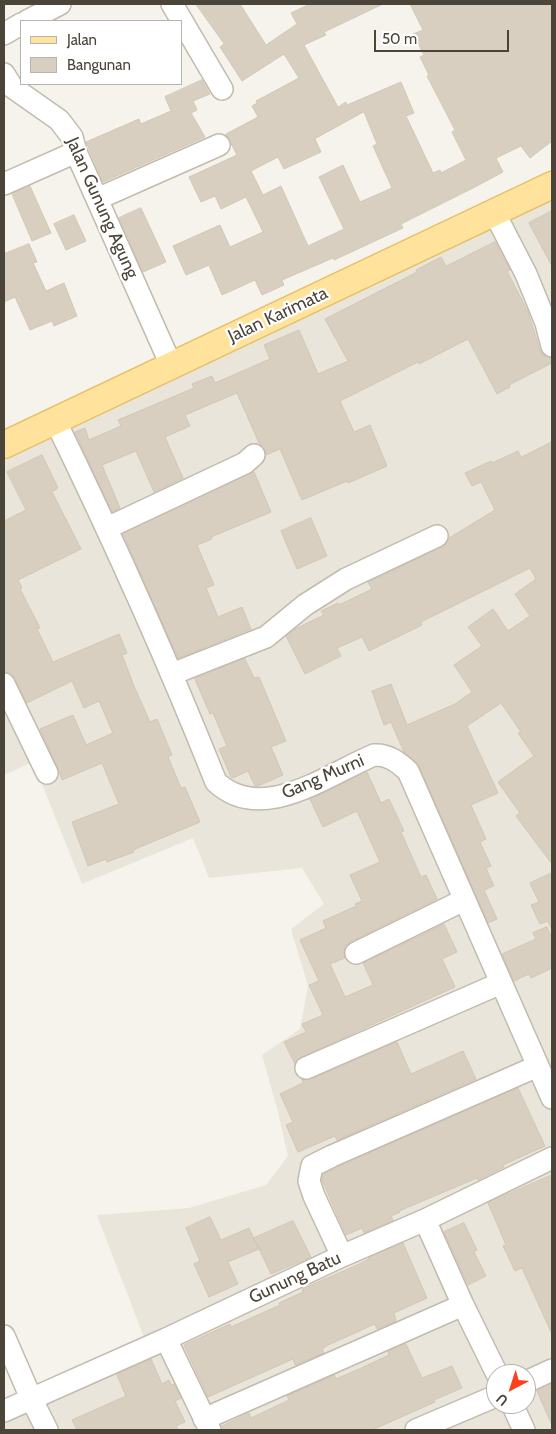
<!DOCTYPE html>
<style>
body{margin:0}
#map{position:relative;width:556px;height:1434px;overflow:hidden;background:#f6f3ec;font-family:Cabin,sans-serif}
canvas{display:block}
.frame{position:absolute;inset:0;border:5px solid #4b4439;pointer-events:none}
.legend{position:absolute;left:20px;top:20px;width:162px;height:65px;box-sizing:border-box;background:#fff;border:1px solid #b7b4b0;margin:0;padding:6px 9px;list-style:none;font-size:15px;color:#4b4439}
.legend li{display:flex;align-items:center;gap:10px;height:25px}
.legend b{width:25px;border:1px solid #b7b4b0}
.north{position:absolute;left:486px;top:1364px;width:50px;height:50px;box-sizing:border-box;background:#fff;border:1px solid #b7b4b0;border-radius:50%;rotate:220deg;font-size:14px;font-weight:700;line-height:20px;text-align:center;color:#4b4439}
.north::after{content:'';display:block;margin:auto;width:18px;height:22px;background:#fc3f1d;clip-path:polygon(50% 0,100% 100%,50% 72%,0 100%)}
.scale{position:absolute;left:374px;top:30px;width:135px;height:22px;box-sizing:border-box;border:2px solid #4b4439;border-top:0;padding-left:6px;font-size:15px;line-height:18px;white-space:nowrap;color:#4b4439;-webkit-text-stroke:4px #fff;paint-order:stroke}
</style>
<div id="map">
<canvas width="556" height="1434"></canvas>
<div class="frame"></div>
<ul class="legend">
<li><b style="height:6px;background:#ffe39c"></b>Jalan</li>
<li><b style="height:14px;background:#d8cfc1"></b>Bangunan</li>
</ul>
<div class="north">U</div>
<div class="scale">50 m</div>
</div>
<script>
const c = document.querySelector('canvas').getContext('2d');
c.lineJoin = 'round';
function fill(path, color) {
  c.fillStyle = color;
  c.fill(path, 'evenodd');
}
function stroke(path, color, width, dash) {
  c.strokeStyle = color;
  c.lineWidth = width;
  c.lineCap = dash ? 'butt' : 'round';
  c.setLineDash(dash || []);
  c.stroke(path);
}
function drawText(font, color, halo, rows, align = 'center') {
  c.font = font + ' Cabin,sans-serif';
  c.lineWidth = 4.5;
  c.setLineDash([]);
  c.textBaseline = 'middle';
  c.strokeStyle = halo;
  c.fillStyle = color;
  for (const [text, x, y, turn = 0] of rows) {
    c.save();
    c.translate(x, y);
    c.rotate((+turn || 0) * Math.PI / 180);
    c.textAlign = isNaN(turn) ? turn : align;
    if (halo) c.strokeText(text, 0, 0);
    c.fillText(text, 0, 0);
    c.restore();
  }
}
fill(new Path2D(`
 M552,188V1430H4V1418L150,1353L97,1215L189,1208L266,1185L288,1156L278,1112L262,1055L300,1029L308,986L291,929L324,904L302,868L209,878L193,838L82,884L33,762L4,775V451ZM496,1374H526V1404H496Z`), '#eae5da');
const building = new Path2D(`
 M196,4H240L266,45L297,24L291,13L310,4H383L324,32L326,35L304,45L338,107L346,102L347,105L401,82L414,113L406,116L433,173L440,170L441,173L466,160L452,132L455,130L427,76L429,75L420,57L424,55L413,34L423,30L410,4H552V141L530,158L521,146L496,158L503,172L477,186L401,224L403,228L334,260L333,258L282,280L284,285L262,295L255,280L222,295L209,265L186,275L173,246L220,225L230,247L263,232L246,197L221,209L215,196L201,202L189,177L237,155L226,134L258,117L252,106L257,103L256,101L299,78L284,54L242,81L220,47L224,44ZM364,112L377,144L373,146L392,188L360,202L343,165L319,177L344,229L308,246L281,186L263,195L251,171L278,157L284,169L321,152L315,139Z
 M202,80L210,94L193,101L197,110L191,113L205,137L103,182L86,142L139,119L141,124L171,111L165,97Z
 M30,186L51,233L32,241L12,194Z
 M141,208L166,262L143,272L119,218Z
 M552,211V266L529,223Z
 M74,215L86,241L66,250L54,224Z
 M495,242L510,270L507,271L528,312L540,350L543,355L552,358V363L509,385L510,387L497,394L468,339L419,364L418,362L340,401L354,432L370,425L387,466L348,483L347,481L302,500L280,449L266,455L264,447L259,443L237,393L185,415L190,426L165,437L183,478L154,492L136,451L102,465L120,508L112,512L75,432L85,428L89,440L121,426L118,420L194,388L192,384L212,376L215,383L270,359L264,345L299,330L318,374L348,361L325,319L417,272L416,270L441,257L446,266Z
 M29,244L37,262L33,263L46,291L64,283L77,316L54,326L52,321L30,330L15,297L4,302V254Z
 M552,442V864L516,816L520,813L498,782L534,756L518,733L521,732L501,703L467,726L498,793L471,805L486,839L480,842L491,866L486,868L494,886L484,890L497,919L488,923L419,766L404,752L391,722L384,725L372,691L391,684L407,725L455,704L472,692L454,665L482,646L468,627L493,609L508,631L530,616L515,594L536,579L530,568L421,622L422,625L369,651L362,637L337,648L341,656L305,674L286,636L295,629L324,615L321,611L338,603L339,605L372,589L368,582L444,546L449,538L495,510L481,482L472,486L465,473L491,461L492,463L518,451L521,457Z
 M42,455L58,488L52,492L81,549L18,580L22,588L20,589L40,628L37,629L53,662L119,634L127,653L122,655L134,686L150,722L157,719L172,755L168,757L181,788L185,787L200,822L133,850L134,852L107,862L106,859L88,866L72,822L119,804L102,763L62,780L58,768L40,729L73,715L86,745L113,733L99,701L84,708L72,681L27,703L15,678L11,673L4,672V521L26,510L7,472Z
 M254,472L271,512L211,537L212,539L197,545L214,585L206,588L218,617L242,607L251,629L178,658L123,534Z
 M311,518L327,556L297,569L281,531Z
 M245,659L254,678L259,677L286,741L271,747L283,775L258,786H255L248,771L233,778L231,777L219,749L227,746L213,713L210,714L195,679Z
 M367,772L381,803L389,799L404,831L401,832L421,877L426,875L437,899L350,942L345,946L344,952L345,958L330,964L345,997L373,985L363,963L444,924L457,952L442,959L455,987L301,1057L295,1064L284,1042L306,1032L302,1024L323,1015L309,985L319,981L300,940L326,928L323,921L356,906L355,904L362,901L350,875L380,862L357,811L323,827L310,799Z
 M552,873V931L548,921L540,924L531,905L539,902L530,883Z
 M547,927L552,938V968L531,978L529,974L514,981L502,954L536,939L533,933Z
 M397,1042L411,1074L463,1051L476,1079L337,1140L335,1136L298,1152L286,1125L293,1122L280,1094L303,1083L302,1079H311Z
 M518,1088L545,1146L503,1165L504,1167L478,1180L477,1178L399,1211L400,1212L391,1216L393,1220L364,1233L362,1228L346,1235L322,1180L323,1174Z
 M552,1175V1334L522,1268L515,1271L503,1246L506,1245L488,1203Z
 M210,1217L221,1240L249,1228L259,1249L228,1262L238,1284L209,1297L194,1264L200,1261L186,1228Z
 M293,1221L311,1257L271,1274L254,1238Z
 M464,1223L477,1250L474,1252L486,1276L468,1285L444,1232Z
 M403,1243L427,1298L394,1313L396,1321L377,1329L375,1324L328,1345L322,1349L324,1353L295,1365L293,1359L208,1397L184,1345L230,1324L231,1327L280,1305L279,1303L303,1292L302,1289L355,1266L369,1259L368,1258Z
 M406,1344L422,1378L452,1366L462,1388L434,1400L435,1402L372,1430H222V1426L249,1413L251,1418L289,1400L287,1396L334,1375L336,1379L359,1369L389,1355L388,1352Z
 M151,1359L162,1384L169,1380L171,1385L174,1384L181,1398L175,1401L185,1422L176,1426L178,1430H77L72,1420L126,1396L117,1375Z
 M552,1384V1425L537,1391Z`);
fill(building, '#d8cfc1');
stroke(building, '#d3c7b4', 1);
const minor = new Path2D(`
 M172,4L222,89
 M27,21L60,4
 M4,34L21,24
 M4,74L12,87L59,120L72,137L76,152L171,365
 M4,184L76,152
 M97,199L219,145
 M494,212L526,274L546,323L552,346
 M55,420C113,539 167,659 216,782C262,825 328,774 374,755C388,754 398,762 408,771L552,1098
 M107,528L245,463L254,455
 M172,674L266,637L305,605L346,579L437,536
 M4,684L47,773
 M356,953L464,900
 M306,1068L501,983
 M425,1220L463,1305L497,1374
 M342,1256L314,1196L309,1181L312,1166L332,1156L538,1066
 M4,1336L31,1398L47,1430
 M166,1339L210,1430
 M526,1382L552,1370
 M512,1404L524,1430
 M4,1411L166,1339L342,1256L425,1220L552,1158
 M204,1419L463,1305
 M416,1430L496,1396`);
const major = new Path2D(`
 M4,445L552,185`);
stroke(minor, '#c2bbae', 24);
stroke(major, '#e6c16a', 29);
stroke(minor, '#fff', 21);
stroke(major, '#ffe39c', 26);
drawText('18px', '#4b4439', '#fff', [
 ["Jalan Gunung Agung",102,208,66],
 ["Jalan Karimata",278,315,-25],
 ["Gang Murni",323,777,-23],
 ["Gunung Batu",295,1278,-25]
]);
</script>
